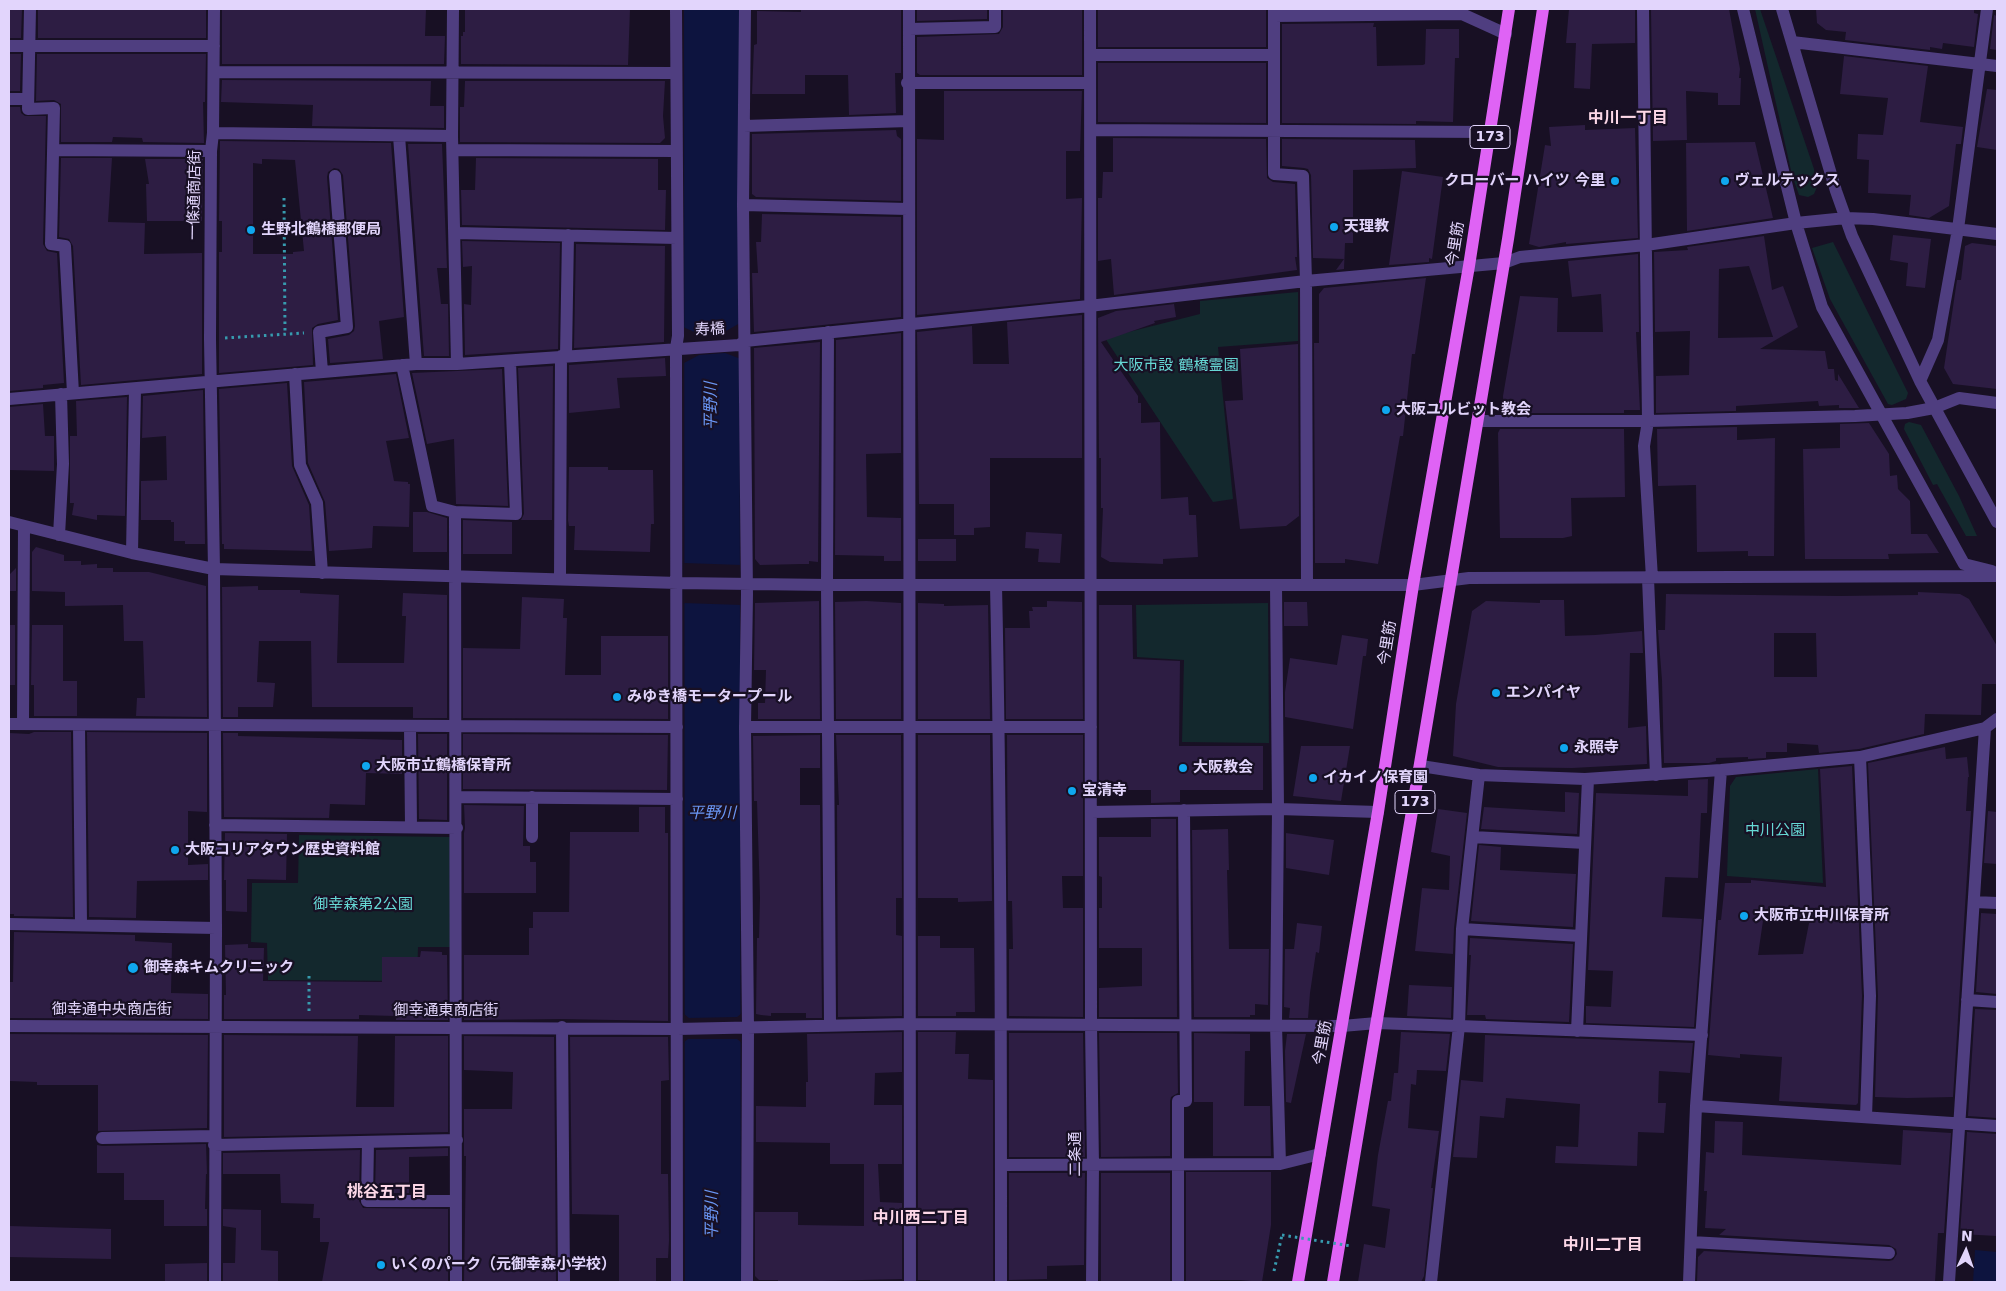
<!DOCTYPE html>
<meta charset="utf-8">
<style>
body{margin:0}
#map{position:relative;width:2006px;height:1291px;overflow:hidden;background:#181024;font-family:"DejaVu Sans",sans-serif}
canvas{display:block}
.frame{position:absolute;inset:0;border:10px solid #e2d5fc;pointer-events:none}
.north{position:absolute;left:1941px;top:1226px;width:50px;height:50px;-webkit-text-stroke:4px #181024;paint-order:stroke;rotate:3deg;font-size:14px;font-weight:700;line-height:20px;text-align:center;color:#e2d5fc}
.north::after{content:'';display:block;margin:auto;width:18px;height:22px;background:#e2d5fc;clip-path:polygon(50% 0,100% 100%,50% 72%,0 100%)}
</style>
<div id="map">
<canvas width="2006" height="1291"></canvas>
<div class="frame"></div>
<div class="north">N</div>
</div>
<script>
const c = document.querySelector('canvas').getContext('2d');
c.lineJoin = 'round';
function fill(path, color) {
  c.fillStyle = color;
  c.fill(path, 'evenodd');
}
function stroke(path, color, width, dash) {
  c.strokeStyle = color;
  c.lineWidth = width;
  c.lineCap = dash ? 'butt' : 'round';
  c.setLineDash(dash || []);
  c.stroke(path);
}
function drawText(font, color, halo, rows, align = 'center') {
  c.font = font + ' "DejaVu Sans","Noto Sans JP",sans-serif';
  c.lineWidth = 4.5;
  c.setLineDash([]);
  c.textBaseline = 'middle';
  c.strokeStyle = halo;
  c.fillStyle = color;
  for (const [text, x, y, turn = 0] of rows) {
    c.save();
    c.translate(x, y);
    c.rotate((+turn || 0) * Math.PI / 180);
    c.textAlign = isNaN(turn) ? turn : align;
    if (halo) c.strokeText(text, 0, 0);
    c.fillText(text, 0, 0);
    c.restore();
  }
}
fill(new Path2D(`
 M1755,9H1760L1762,15L1814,169L1817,187L1814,194L1808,197L1799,195L1792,175Z
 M1833,242L1908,393L1906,399L1892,405L1888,404L1830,299L1812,248Z
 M1298,292V341L1218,347L1233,499L1213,502L1105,338L1200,314V301Z
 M1909,422L1921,425L1959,496L1977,536H1966L1937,484L1933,485L1904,429L1905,424Z
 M1268,603L1269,743L1182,742L1184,660L1137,657L1136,605Z
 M1818,769L1823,883L1727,876L1730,786L1736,777Z
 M299,835L451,837L450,947H418L417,981L268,980L267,943L251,942L252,883H298Z`), '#13282d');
fill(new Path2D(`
 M684,9H739L741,1282H685Z
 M1975,1250L1997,1252V1282H1973Z`), '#0d143f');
fill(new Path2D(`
 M740,323L741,359L725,353L699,355L684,363L683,327L699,334L726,331Z
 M684,563L742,565V605L683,603Z
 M683,1013L689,1018L737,1017L742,1013V1043L737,1039H688L683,1043Z`), '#181024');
fill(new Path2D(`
 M9,9H22L21,38H9Z
 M38,9H206V38H38Z
 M222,9H426L425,36H445L444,64H222Z
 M465,9H630L628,65L461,64V36H463V32H465Z
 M801,9H901V73H895L896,113L849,115L848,75H805V94H752L754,45L757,44V11L801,12Z
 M917,9H987V19L917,21Z
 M1003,9H1082V75H920L917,73V37L999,34L1003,27Z
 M1098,9H1266V47H1098Z
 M1569,9H1635V43L1592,44L1590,89L1574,88L1576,43H1566Z
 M1651,9H1729L1740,69L1739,78H1741L1740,105H1718V93L1686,91L1687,140L1653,141Z
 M1816,9H1974V13L1978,14L1974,47L1943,43L1942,49L1930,47V50L1845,40L1846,32L1826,30L1817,23Z
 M1994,15L1997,16V50L1990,49Z
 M1374,23L1373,27H1376L1377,66L1423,65L1425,64L1426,29H1459V58H1455L1453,122L1416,121V124L1282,123V24Z
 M9,54H21L20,91H9Z
 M37,54H206L205,102H203L204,143L143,142L142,138L113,137L112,142H61V104L54,100L36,101Z
 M1844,56L1928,66L1920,122L1963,127L1961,144H1956L1949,206L1929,218L1909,215L1911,195L1868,193L1869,160L1857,159L1858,134L1883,135L1888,98L1840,94Z
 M1098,63H1266V123L1098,122Z
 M222,80L431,81L430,106H444V128L312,126L313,105L221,102Z
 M465,81H665L663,116L665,138L660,143L460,142V107H464Z
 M1987,89L1997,90V150L1977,147Z
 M944,91H1082L1080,151H1066V199L1082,198L1080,299L917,315V139L944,140Z
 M9,107H20L21,113L25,116H46L43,244L47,251L57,253L64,383L43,385V388L9,391Z
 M1585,125V130L1635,128L1638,238L1566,244V242L1539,247L1529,244L1545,145L1551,146L1549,127Z
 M896,130L897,136L901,139V201L756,197L752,194V134Z
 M1113,138L1266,139L1267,178L1273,182L1295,184L1297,257H1295L1297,270L1114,295L1111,259L1098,261V198H1102L1103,172H1113Z
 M1282,139L1415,140L1416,168L1353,170V243H1345L1344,269L1336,270L1344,259L1313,258L1311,175L1308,169L1304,168L1282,166Z
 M220,141L391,143L404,317L379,321L383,359L330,363L328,339L349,335L354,331L355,326L343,175L339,169L334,168L328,172L327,177L338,320L318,324L312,328L313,365L219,373V252H222V221H219ZM262,159L295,160L304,251L293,252V254H253V163L262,164Z
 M1755,142L1773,218L1687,231L1686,143Z
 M408,144H442L447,268H437L441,304H448L449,356H424Z
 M61,158H112L108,222L145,223L144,254L202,253V374L81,385L73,246L69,239L59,237Z
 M476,158L658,159V190H666L665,230L462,225L461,190H475Z
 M145,159H203L202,221H147L146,184H149Z
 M1402,171L1443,177L1432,259L1429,258V262L1389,265Z
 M762,214L901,217V317L754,332L752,273H758L756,242H761Z
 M1893,235L1931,239L1925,288L1906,286L1908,263L1890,260Z
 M1764,236L1772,290L1783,286L1798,327L1760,349L1825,351L1828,369H1834L1835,380L1838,381V374L1859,408H1839V405L1819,406L1818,401L1736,406V411L1656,413V376L1689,375L1690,331L1655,332L1654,252L1688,250L1687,247ZM1749,266L1773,337L1718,338L1719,269Z
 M462,241L560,243L558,349L465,355L464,304L471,305L472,266L463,267Z
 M1972,243L1997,246V389L1953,384L1944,368L1957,280H1961L1965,246Z
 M576,244L665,246L664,342L574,348Z
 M1638,254L1639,332H1636L1640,410H1624V413H1504L1503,396L1520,296L1558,298L1557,332H1603L1601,294L1572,297L1568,261Z
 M1426,278L1415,354H1412L1403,436H1400L1378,564L1345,559V563H1315L1314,343H1319V294L1324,288Z
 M1174,304L1176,317L1154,321L1155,323L1101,342L1138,396V403H1141V423L1160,422L1161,499L1188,497L1189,515H1196L1198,557L1163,559V564L1110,562L1101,557L1103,508H1101V458H1099L1098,318L1116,311Z
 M1082,315V458H990V527L974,528V535H954V504H919L917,332L972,326L973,364H1009L1007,322Z
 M901,333V453L866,454L867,517L901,518V561H884V556L835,555L836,340Z
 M820,342L818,562L809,561V564H801L760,565L755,559L754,348Z
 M1298,344L1299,516L1286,526L1240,529L1225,401L1243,400L1240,349Z
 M665,358L666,376L617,378L620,408L569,413V365Z
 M553,366L552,520H521L524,514L518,368Z
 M502,369L508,506L456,504L454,439L427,444L412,373Z
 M396,374L409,438L386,441L394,481L408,482V484H410L409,527L373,526L372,548L329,551L325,502L308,463L304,382Z
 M287,383L292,466L309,505L312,551L224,549V544H222L219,389Z
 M203,390L205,544H185V541H174V522H171V520H141V481L167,480L166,436L142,438L143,396Z
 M127,397L125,516L97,515V520L72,515L74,503H70V436H77L76,401Z
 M43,404L45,436H54V471L9,470V407Z
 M1869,423L1889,454L1890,476L1897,475L1898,489L1910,501L1911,534H1927L1939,553L1888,554L1889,559H1805L1803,449L1840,448V424Z
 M1737,427V440L1775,438L1774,556H1748V551L1697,552L1696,485L1658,486L1657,429Z
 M1500,429H1624L1625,497L1571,498L1572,536L1563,538H1500L1498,433Z
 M569,467H608V470H653L654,524H651L650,552L574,550L575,526H569L568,520Z
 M413,512H427L447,518V552H413Z
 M463,520L512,522V554H463Z
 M1026,532L1062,534L1060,563L1038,562L1039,549L1025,548Z
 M918,539H956V561H918Z
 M36,547L64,555V561H81V565L97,564V568H113V572H149L206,586L207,717L136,716L137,698H145L143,641H124L123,605L65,606V592L32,591V552Z
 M16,568V591H9V575Z
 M258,586V590H300V593L339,595L337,663H404L406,616H402L403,593L447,595V718H413V707H312L311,641H259L257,682L275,683L273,707H238V717H223L222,587Z
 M1918,592L1960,594L1969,599L1997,646V684H1982L1981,715L1925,714L1924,734L1859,749L1819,753L1818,745L1787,743V752H1766V758L1748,759V757L1716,758V761L1709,763H1664L1662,680L1658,630H1665L1666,594L1840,596L1918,595ZM1774,633H1816L1817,677H1774Z
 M522,597L564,599L563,618H567L565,675H601V636H668V719L463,718V648L520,649Z
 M1540,600H1564L1565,636L1595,635L1642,631L1643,653H1630L1628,728L1646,726L1647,764L1572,768L1498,767L1453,756L1456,704L1472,611L1486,601L1540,603Z
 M819,601L820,719H758V703H765L766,670H754L755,603Z
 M866,601L901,603V719H836L835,602Z
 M1047,601L1082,602L1083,719H1006L1005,628H1030L1029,611H1033L1032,607H1047Z
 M1284,602H1307L1308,626H1284Z
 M918,603L944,604V606L988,605L990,719H918Z
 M1099,605H1132L1133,659L1180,661L1179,746H1263V790H1180V802L1151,803V790H1099Z
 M9,625H15V685H9Z
 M32,625H63V681H77V716H34V685H31Z
 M1342,635L1368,639L1366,656H1363L1353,729L1285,717V692L1290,658L1337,665Z
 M34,732H71L73,917L14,916V914H9V733L29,734Z
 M87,732L207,733V812L188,811V865L208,864V880L137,881L136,918L89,917Z
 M223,733H238V736L402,740V774L366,773L365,805L330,804L329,818L224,817Z
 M418,734H447V820L419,819Z
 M463,734L668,735L667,790L463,789Z
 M820,735V768H800V805H820L822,1018H806V1013H771V1016L761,1015L756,1014L757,938H759L760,898L757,801H754L753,736Z
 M836,735H901L902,898H896V935L902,936V1016L838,1017L837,805H839Z
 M918,735H990L992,901L958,902V898H918Z
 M1007,735H1083V876H1062L1063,908H1083V1017L1009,1016V949H1013L1012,901H1008Z
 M1301,746H1350L1341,801L1293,796Z
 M1945,747L1946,759L1967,757L1969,777H1968L1966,811H1971L1953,1097L1907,1098L1875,1097L1878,996L1868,763Z
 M1852,766L1862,996L1858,1103L1856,1105L1779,1101L1782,1057L1740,1054V1058L1708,1055L1718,920H1721L1725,883H1751V880L1826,887L1820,769ZM1764,914L1810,918L1803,954L1758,955Z
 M1708,779L1707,813H1701L1698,878L1665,877L1662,917L1702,919L1694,1027L1586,1023V1006L1611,1007L1613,971L1588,970L1596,793L1688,796V780Z
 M1565,792L1579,793L1577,834L1481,829L1484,807L1565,812Z
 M464,805L524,806L523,846H530V862H536V893H464V833L465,828Z
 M639,807H665V833H668V1021L562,1019L464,1020V955H529V928H533V912H569L570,832H639Z
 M1438,809L1467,813L1454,928L1453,954L1415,951L1422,888L1449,890L1450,856L1431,852Z
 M1988,811L1997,812V864L1984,863Z
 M1151,819H1176L1177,1017H1099V988L1142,986V948H1099V908H1102V877L1099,876V837H1151Z
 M1228,829L1229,870H1227L1229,949H1269L1268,1005L1255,1004V1015H1250V1017H1194L1192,830Z
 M225,833L287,834L286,880L247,879V912L226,911V880H224Z
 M1286,833L1334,840L1329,875L1286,868Z
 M1479,845L1501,847L1500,870L1576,874L1573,927L1471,921Z
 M1981,913L1997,914V994L1976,992Z
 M1297,923L1322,926L1319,953L1316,952L1310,993L1308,1018H1289L1290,1008L1284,1007L1285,949H1294Z
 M14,932L135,935V941L172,943L171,993L208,994V1019L10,1018L9,982H13Z
 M918,936H940V948H974L975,1012H956V1016H918Z
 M1470,938L1573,944L1569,1022L1486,1019L1485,1015H1467L1471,955H1469Z
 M248,944V948H264L263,981L382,982V957H420L421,951L442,952V955H447L448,1020H396V1016L359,1015V1019H224V995H226L225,945Z
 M1409,985L1452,987L1451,1018L1407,1016Z
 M1975,1009L1997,1010V1118L1968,1116Z
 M902,1032V1072L875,1073L874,1105H902V1164H878L880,1202L902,1203V1279L784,1282H778V1280H759L755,1276V1212H798V1225L864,1226V1164H830V1143L756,1142V1106L806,1107V1082H808L807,1034Z
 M918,1032H956L955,1054H969L968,1079L993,1080V1282H930V1280H918Z
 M1401,1032L1450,1034L1446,1071L1417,1070L1416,1085L1411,1084L1408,1128L1439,1131L1431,1188H1433L1424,1276L1421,1282H1358L1364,1244L1385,1248L1390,1209L1372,1206L1378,1155L1388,1101H1391L1394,1073H1398Z
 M1009,1033H1083L1085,1157H1009Z
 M1099,1033H1177L1178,1093L1171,1097L1170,1101V1156L1101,1157Z
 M1194,1033L1250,1034V1051H1245L1244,1106H1270L1271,1156H1213V1102H1194Z
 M9,1034L208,1035L207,1128L98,1131V1085H37V1082L9,1081Z
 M1287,1034H1306L1291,1103L1286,1102L1285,1051Z
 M224,1035L358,1036L356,1107H394L395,1036H448V1132L224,1137Z
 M1485,1035L1693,1043L1690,1073L1659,1071L1658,1103H1666L1664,1133L1638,1132L1637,1166L1555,1163L1556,1146L1578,1147L1580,1104L1506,1098L1504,1118L1480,1116L1477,1158L1453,1157L1461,1080L1483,1082Z
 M464,1036L554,1037L556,1282H464L466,1156H464V1109H512L513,1072L464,1070Z
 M570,1037H668L669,1080L661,1081V1174H668L669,1240L668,1258H656V1282H619V1215L572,1214Z
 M1715,1121L1743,1122L1742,1155L1901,1165L1903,1130L1951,1133L1944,1233H1938L1935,1282H1697L1698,1257L1704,1251L1889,1261L1893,1260L1897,1254L1896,1249L1889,1245L1719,1235L1726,1229L1705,1228L1707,1191H1704L1706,1152L1714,1153Z
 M1967,1132L1997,1134V1236L1960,1234Z
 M206,1144L207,1174H206L205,1209H207V1226H164V1200H124V1173H97V1145L102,1146Z
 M448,1148V1156L409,1157V1193H375L376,1150Z
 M360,1150L359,1201L363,1208L448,1209V1282H322L329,1242H320V1218H313L314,1204L281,1203L280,1174H223V1153Z
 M1186,1172H1271V1225L1262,1282L1240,1280H1210V1282H1186Z
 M1009,1173H1085L1084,1265L1047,1266V1279L1009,1280Z
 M1101,1173H1170V1282H1101Z
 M223,1209L261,1210V1250L278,1251V1282H223V1263H235L236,1228L223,1226Z
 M9,1226L111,1229V1259L9,1257Z
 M207,1263V1282H165V1264Z`), '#2d1d43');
stroke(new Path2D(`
 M284,198L285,334
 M225,338L304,333
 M309,976V1011
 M1274,1271L1282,1235`), '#379baf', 3, [2.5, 4]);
stroke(new Path2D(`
 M30,9L28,109L54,108L51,244L65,246L73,393
 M214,9L213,133L211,151L210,339L214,569L216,928L215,1282
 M453,9L452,136L457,364
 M676,9L678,336L676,348L677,1282
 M745,9L743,205L747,594L745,727L748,1028L747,1282
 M909,9L910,1282
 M1090,9L1091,1025L1093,1165L1092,1282
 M1274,9V174L1303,176L1306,281L1307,585
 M1643,9L1648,421L1644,446L1652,578
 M1743,9L1796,223L1822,307L1964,564L1992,571
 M1782,9L1836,191L1852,236L1920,381L1997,522
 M1274,16L1462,14L1506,34
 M909,29L995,27V9
 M1792,42L1997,66
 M9,46H214
 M1090,55H1274
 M214,72L676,73
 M907,83H1090
 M9,99H28
 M744,126L909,121
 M1091,130L1491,132
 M213,133L452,136
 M399,136L416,364
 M53,150L211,151
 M454,150L676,151
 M743,205L908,209
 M455,233L677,238
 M828,332L827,585L830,1025
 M566,356L568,235
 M402,365L432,506L455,512
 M322,372L319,332L347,327L335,176
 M295,374L300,465L317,503L322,573
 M1920,381L1938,340L1958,229L1987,9
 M9,399L416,364H457L739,345L745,341L1089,306L1306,281L1504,263L1520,257L1646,245L1796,223L1846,218L1873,219L1997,234
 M1477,421H1648L1855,416L1907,413L1934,408L1959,398L1997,403
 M9,522L132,553L214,569L678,583L827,585H1413L1469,578L1997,576
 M59,535L63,464L61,394
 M132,553L135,389
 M1648,578L1656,775
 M560,579L561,356
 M996,585C1001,817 1001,1050 1001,1282
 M1276,585L1278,809L1276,1025L1280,1164
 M9,724L677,727
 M23,724L24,526
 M79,725L81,924
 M410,727L411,827
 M745,727H1091
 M1860,757L1870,996L1866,1117
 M1421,766L1479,775L1585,779L1721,770L1860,757L1985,728L1997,719
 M456,797L677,799
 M1091,812L1278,809L1378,812
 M215,825L457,828
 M532,837V797
 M1473,837L1585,843
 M1974,902L1997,903
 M9,924L216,928
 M1462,929L1581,936
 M1967,1000L1997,1002
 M9,1026L677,1029L910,1024L1342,1026L1377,1023L1702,1035
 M562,1027L564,1282
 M1577,1031L1588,779
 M1696,1106L1997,1126
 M102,1138L214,1136
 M368,1142L367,1201H456
 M214,1145L457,1140
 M1001,1165L1280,1164L1320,1154
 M1691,1242L1889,1253
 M456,1282L455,512L516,514L510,361
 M1178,1282V1101H1186L1184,810
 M1431,1282L1459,1026L1462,929L1479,775
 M1689,1282L1696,1106L1721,770
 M1949,1282L1985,728`), '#4f3e80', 12);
stroke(new Path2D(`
 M1298,1282L1378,812L1413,585L1469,266L1509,9
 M1333,1282L1508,239L1543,9`), '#df63f5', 12);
stroke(new Path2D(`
 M1282,1235L1351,1246`), '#379baf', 3, [2.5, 4]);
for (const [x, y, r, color] of [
 [1615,181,5,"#0fa7ee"],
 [1725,181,5,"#0fa7ee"],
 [1334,227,5,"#0fa7ee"],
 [251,230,5,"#0fa7ee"],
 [1386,410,5,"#0fa7ee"],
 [1496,693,5,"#0fa7ee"],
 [617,697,5,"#0fa7ee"],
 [1564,748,5,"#0fa7ee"],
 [366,766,5,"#0fa7ee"],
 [1183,768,5,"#0fa7ee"],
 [1313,778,5,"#0fa7ee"],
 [1072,791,5,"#0fa7ee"],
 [175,850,5,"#0fa7ee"],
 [1744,916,5,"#0fa7ee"],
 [133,968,6,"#0fa7ee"],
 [381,1265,5,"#0fa7ee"]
]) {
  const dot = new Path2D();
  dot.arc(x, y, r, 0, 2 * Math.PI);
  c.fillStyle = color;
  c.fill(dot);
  stroke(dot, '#181024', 2);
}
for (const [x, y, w] of [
 [1490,137,40],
 [1415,802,40]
]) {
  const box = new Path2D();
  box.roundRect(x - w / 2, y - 11.5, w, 23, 4);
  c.fillStyle = '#181024';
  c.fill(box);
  stroke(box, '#e2d5fc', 1);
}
drawText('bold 14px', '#e2d5fc', null, [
 ["173",1490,137],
 ["173",1415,802]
]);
drawText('bold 15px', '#e2d5fc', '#181024', [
 ["クローバー ハイツ 今里",1605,181,"right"],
 ["ヴェルテックス",1735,181],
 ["天理教",1344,227],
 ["生野北鶴橋郵便局",261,230],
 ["大阪ユルビット教会",1396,410],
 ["エンパイヤ",1506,693],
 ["みゆき橋モータープール",627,697],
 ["永照寺",1574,748],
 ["大阪市立鶴橋保育所",376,766],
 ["大阪教会",1193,768],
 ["イカイノ保育園",1323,778],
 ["宝清寺",1082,791],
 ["大阪コリアタウン歴史資料館",185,850],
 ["大阪市立中川保育所",1754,916],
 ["御幸森キムクリニック",144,968],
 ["いくのパーク（元御幸森小学校）",391,1265]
], 'left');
drawText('15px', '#e2d5fc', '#181024', [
 ["一條通商店街",195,195,-89],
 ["今里筋",1456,244,-81],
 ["寿橋",710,330,-3],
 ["今里筋",1388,643,-81],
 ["御幸通中央商店街",112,1010],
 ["御幸通東商店街",446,1011],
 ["今里筋",1323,1043,-80],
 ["二条通",1076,1154,-90]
]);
drawText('15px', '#66d8d5', '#181024', [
 ["大阪市設 鶴橋霊園",1176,366],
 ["中川公園",1775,831],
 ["御幸森第2公園",363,905]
]);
drawText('bold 16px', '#fcd7e7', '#181024', [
 ["中川一丁目",1628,119],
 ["桃谷五丁目",387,1193],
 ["中川西二丁目",921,1219],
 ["中川二丁目",1603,1246]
]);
drawText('italic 16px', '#6a96f5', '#181024', [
 ["平野川",712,406,-90],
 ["平野川",712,814],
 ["平野川",713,1215,-90]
]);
</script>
